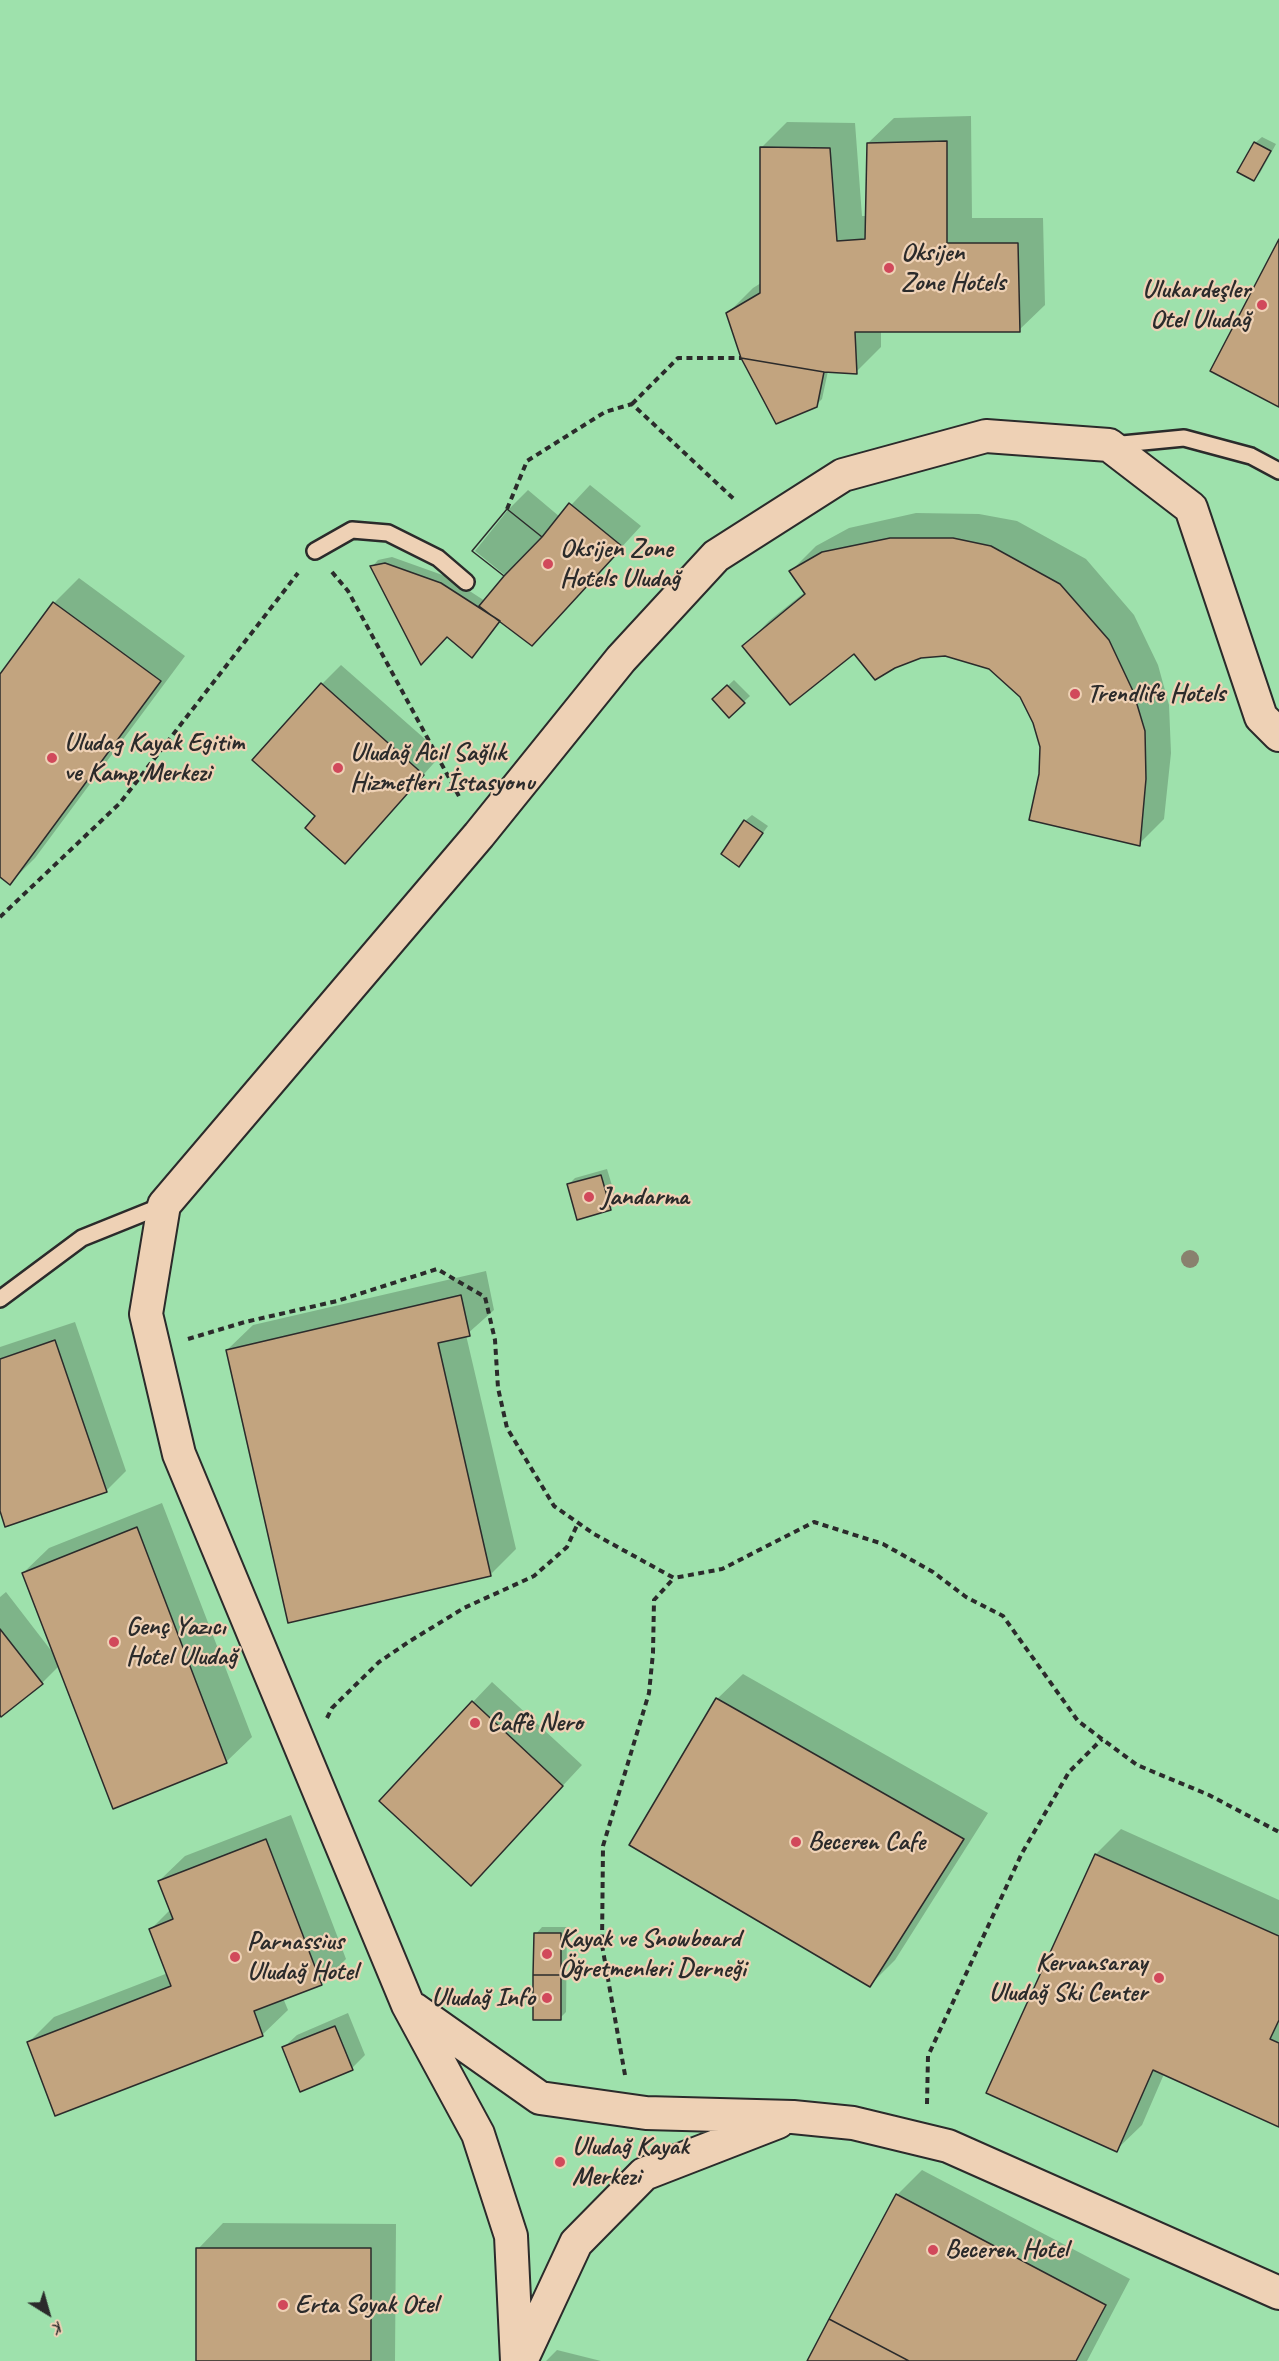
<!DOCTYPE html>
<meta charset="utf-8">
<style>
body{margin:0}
#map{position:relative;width:1279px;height:2361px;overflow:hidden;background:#e8caa9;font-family:Caveat,sans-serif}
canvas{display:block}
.north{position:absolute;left:18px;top:2283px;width:60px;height:60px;-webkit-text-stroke:4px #eed1b5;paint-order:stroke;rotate:143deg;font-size:16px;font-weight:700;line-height:24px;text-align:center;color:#2b2b2b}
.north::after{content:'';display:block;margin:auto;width:21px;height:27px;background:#2b2b2b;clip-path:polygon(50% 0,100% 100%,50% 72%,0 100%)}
</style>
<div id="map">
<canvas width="1279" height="2361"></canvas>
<div class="north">K</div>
</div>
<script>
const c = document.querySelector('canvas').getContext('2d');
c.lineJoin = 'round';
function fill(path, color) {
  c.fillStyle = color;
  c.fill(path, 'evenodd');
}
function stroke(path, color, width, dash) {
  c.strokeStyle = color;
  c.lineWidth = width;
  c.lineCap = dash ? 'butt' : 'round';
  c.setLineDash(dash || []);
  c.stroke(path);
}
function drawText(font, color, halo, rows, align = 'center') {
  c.font = font + ' Caveat,sans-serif';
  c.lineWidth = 4.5;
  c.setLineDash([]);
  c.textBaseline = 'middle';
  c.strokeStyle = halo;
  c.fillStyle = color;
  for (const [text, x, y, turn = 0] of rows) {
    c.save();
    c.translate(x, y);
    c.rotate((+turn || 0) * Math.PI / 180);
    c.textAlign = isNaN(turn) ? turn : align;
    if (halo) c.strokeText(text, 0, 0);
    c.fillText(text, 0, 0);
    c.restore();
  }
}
fill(new Path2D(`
 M0,0H1279V2361H0Z`), '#9ee1ac');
fill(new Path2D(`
 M971,116L972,218H1043L1045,305L1019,330H881V347L856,372L828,371L822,399L816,405L728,313L753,288L761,283V148L787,122L855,123L862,216H867L868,143L894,118Z
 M1262,137L1276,144L1260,173L1254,179L1255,143Z
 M590,485L641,526L551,624L501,620L478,650L372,567L378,560L392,557L448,577L485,601L506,576L475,551L508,510L528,490L560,517Z
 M916,513L979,514L1017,521L1086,559L1134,615L1158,665L1169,705L1171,753L1164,819L1139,844L1042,747L1035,723L1021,696L989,667L945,655L744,647L769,621L805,592L791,571L816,546L849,528Z
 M79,578L185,656L35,858L10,883L0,876V676L54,603Z
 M341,665L442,754L345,862L318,816L322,684Z
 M734,680L750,696L729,716L714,699Z
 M752,815L768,826L739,865L745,821Z
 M607,1169L617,1202L610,1209L568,1185L575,1178Z
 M486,1271L494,1310L466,1335L516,1549L491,1574L227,1350L253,1325Z
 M75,1322L126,1471L106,1491L0,1507V1347Z
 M162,1503L252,1737L226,1762L59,1666L42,1683L0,1713V1597L6,1592L53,1653L23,1573L49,1548Z
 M743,1674L988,1813L895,1960L870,1985L717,1699Z
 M492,1682L582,1765L490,1864L473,1702Z
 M291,1815L346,1959L321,1984L283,1998L288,2010L262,2035L29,2042L54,2017L168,1973L151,1929L170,1910L159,1881L185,1856Z
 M1121,1829L1279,1900V2125L1164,2074L1142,2125L1116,2150L988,2092L1096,1854Z
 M542,1927H567L566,2012L560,2018L536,1934Z
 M348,2013L365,2055L352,2068L283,2048L297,2035Z
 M922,2170L1130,2279L1087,2361H809L897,2195Z
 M223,2223L396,2224L395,2361H197L198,2249Z
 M557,2350L601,2361H546Z`), '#0003');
const building = new Path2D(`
 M947,141V243H1018L1020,332H855L857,374L824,372L741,358L726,313L760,293V147L830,148L837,241L865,239L867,143Z
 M1254,142L1271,151L1254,181L1237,172Z
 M1279,239V407L1210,371Z
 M741,358L824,372L817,407L776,424Z
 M569,503L623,547L532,646L479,606L504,576L472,551L507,509L542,537Z
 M507,509L542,537L504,576L472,551Z
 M890,538H953L991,546L1060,584L1109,640L1133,691L1145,731L1146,779L1140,846L1029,820L1039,774L1040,747L1033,723L1020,697L989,669L945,656L921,658L895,668L875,680L854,654L790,705L742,646L805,594L789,571L822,552Z
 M385,563L441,583L500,621L472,658L447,637L421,665L370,566Z
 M53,602L161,681L10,885L0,877V674Z
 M321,683L424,775L345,864L305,828L315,816L252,760Z
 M727,685L745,703L729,718L712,699Z
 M744,820L763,833L739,867L721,854Z
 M601,1175L611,1210L577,1220L567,1184Z
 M461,1295L470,1336L438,1343L491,1576L288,1623L226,1350Z
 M55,1340L107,1492L5,1527L0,1511V1359Z
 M137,1527L227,1763L113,1809L22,1573Z
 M0,1629L43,1684L1,1717L0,1715Z
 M716,1698L964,1839L870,1987L629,1845Z
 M472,1701L563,1786L471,1886L379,1801Z
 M266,1839L322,1985L254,2011L263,2036L55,2116L27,2042L171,1986L149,1929L173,1919L158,1881Z
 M1095,1854L1279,1936V2020L1270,2039L1279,2043V2127L1153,2070L1117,2152L986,2093Z
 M534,1933H561V1975H533Z
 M533,1975H561V2020H533Z
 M335,2026L353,2070L300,2092L282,2047Z
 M896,2194L1106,2305L1076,2361H909L829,2319Z
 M196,2248H371V2361H196Z
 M829,2319L909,2361H807Z`);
fill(building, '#c2a47f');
stroke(building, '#2b2b2b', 1.5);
const lane = new Path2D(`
 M1112,445L1184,438L1251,456L1279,471
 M315,551L352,530L388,533L438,558L466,582
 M0,1299L82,1238L164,1205`);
const street = new Path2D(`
 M414,2009L540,2098L646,2113L793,2117L853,2123L948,2146L1279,2293
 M517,2361L511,2236L478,2134L408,2005L179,1454L146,1314L164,1205L479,835L621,659L716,556L843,475L986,436L1109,445L1191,508L1261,717L1279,735
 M521,2361L576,2243L644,2174L778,2122`);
stroke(lane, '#2b2b2b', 20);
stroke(street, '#2b2b2b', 36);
stroke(new Path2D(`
 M632,404L678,358H741
 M507,509L527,461L605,412L632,404L736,501
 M332,572L348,591L461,800
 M0,917L120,803L298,573
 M188,1339L245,1322L337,1301L437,1269L485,1297L495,1340L498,1388L507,1428L554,1506L594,1534L674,1578L722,1569L814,1522L883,1544L933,1572L966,1597L1003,1616L1078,1721L1137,1765L1209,1795L1279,1832
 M327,1718L332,1708L379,1662L410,1641L464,1608L534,1576L567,1547L578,1523
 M625,2075L602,1945L603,1846L649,1693L653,1653L654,1600L674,1578
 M927,2104L928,2056L1022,1853L1069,1772L1102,1739`), '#2b2b2b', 4, [6, 4.5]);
stroke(lane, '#eed1b5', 15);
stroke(street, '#eed1b5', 32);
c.fillStyle = '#89816e';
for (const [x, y] of [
 [1190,1259]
]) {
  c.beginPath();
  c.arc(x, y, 9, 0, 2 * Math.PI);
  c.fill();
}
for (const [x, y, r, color] of [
 [889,268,6,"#d1495b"],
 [1262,305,6,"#d1495b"],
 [548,564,6,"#d1495b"],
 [1075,694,6,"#d1495b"],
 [52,758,6,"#d1495b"],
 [338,768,6,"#d1495b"],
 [589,1197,6,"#d1495b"],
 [114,1642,6,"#d1495b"],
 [475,1723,6,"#d1495b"],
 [796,1842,6,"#d1495b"],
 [547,1954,6,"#d1495b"],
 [235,1957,6,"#d1495b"],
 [1159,1978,6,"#d1495b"],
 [547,1998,6,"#d1495b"],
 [560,2162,6,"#d1495b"],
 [933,2250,6,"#d1495b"],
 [283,2305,6,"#d1495b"]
]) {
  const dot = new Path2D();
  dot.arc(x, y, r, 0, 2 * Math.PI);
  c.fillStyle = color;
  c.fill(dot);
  stroke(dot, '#eed1b5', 2);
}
drawText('bold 26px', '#2b2b2b', '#eed1b5', [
 ["Oksijen",901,253],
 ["Zone Hotels",901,283],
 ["Ulukardeşler",1250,290,"right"],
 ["Otel Uludağ",1250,320,"right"],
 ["Oksijen Zone",560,549],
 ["Hotels Uludağ",560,579],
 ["Trendlife Hotels",1087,694],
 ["Uludag Kayak Egitim",64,743],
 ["ve Kamp Merkezi",64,773],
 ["Uludağ Acil Sağlık",350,753],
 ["Hizmetleri İstasyonu",350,783],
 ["Jandarma",601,1197],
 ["Genç Yazıcı",126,1627],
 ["Hotel Uludağ",126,1657],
 ["Caffè Nero",487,1723],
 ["Beceren Cafe",808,1842],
 ["Kayak ve Snowboard",559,1939],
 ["Öğretmenleri Derneği",559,1969],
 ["Parnassius",247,1942],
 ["Uludağ Hotel",247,1972],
 ["Kervansaray",1147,1963,"right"],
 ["Uludağ Ski Center",1147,1993,"right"],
 ["Uludağ Info",535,1998,"right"],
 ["Uludağ Kayak",572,2147],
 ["Merkezi",572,2177],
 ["Beceren Hotel",945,2250],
 ["Erta Soyak Otel",295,2305]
], 'left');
</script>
